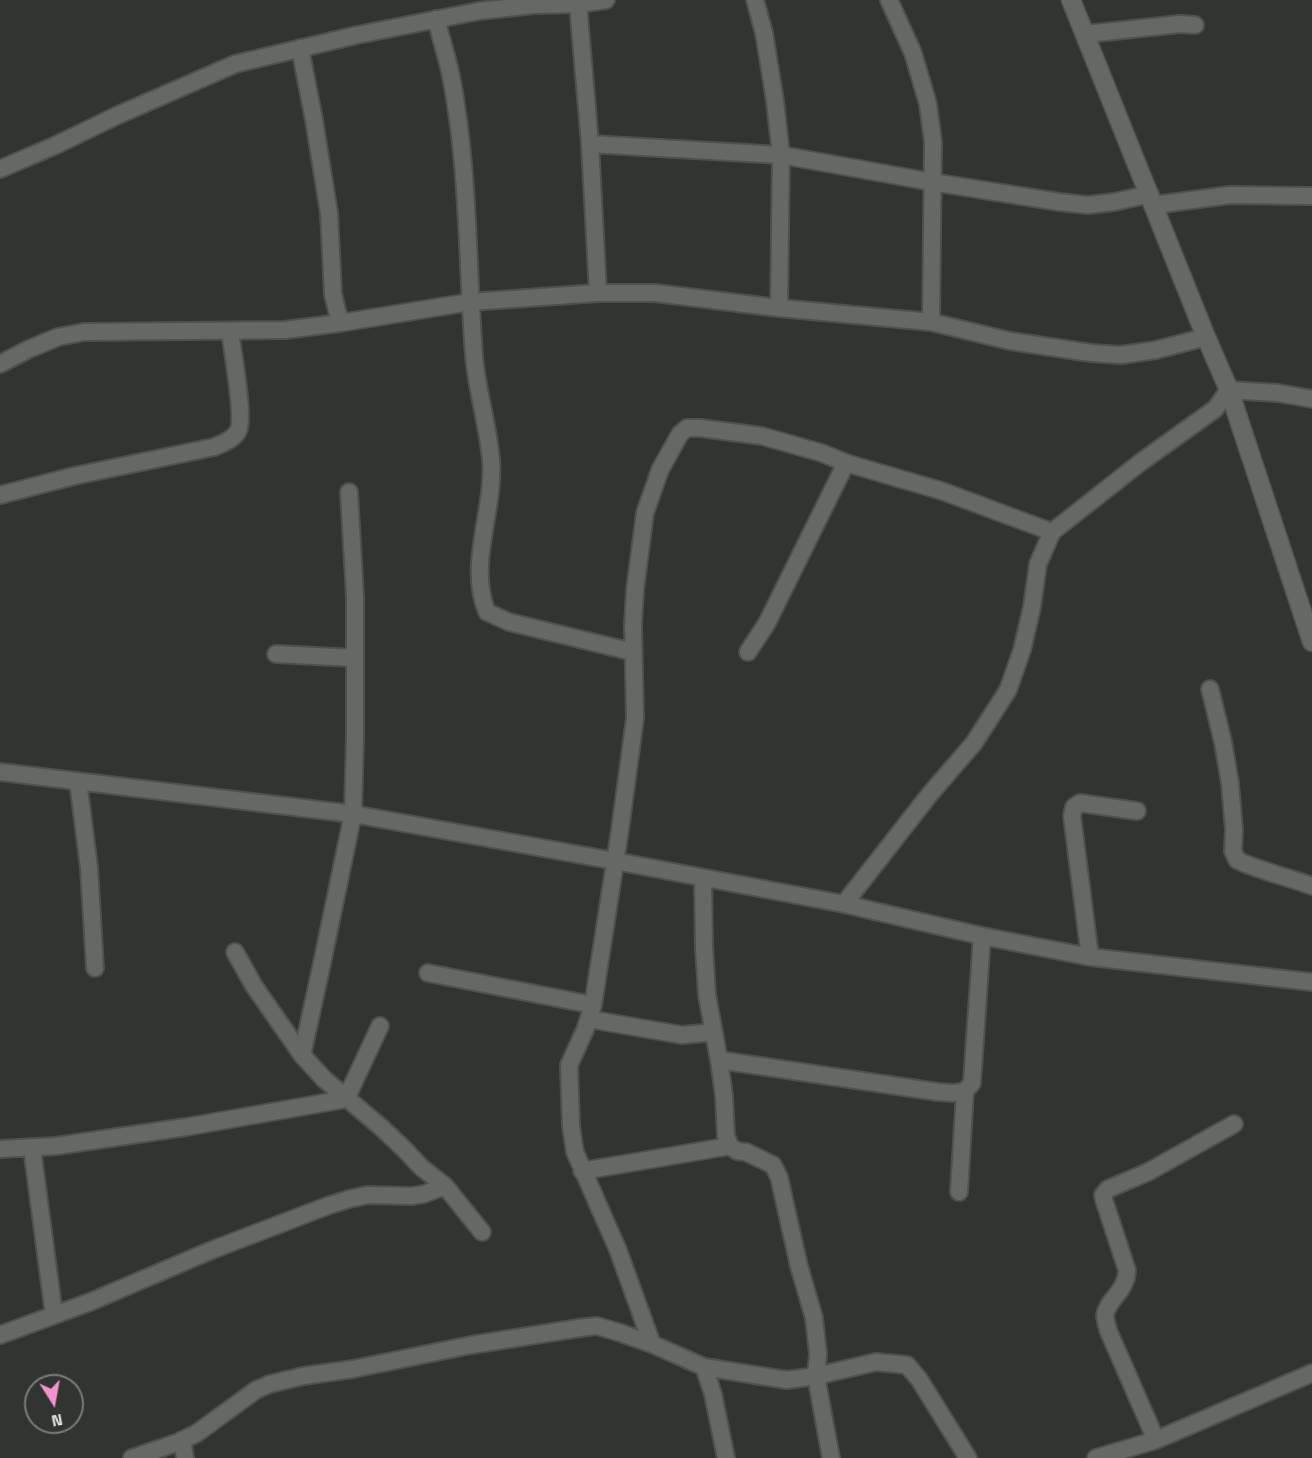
<!DOCTYPE html>
<style>
body{margin:0}
#map{position:relative;width:1312px;height:1458px;overflow:hidden;background:#313532;font-family:"Space Grotesk",sans-serif}
canvas{display:block}
.north{position:absolute;left:24px;top:1374px;width:60px;height:60px;box-sizing:border-box;background:#313532;border:2px solid #797c7a;border-radius:50%;rotate:169deg;font-size:16px;font-weight:700;line-height:24px;text-align:center;color:#e5e7e5}
.north::after{content:'';display:block;margin:auto;width:21px;height:27px;background:#f690d0;clip-path:polygon(50% 0,100% 100%,50% 72%,0 100%)}
</style>
<div id="map">
<canvas width="1312" height="1458"></canvas>
<div class="north">N</div>
</div>
<script>
const c = document.querySelector('canvas').getContext('2d');
c.lineJoin = 'round';
function stroke(path, color, width, dash) {
  c.strokeStyle = color;
  c.lineWidth = width;
  c.lineCap = dash ? 'butt' : 'round';
  c.setLineDash(dash || []);
  c.stroke(path);
}
const street = new Path2D(`
 M755,0L764,33L775,101L781,155L779,308
 M889,0L913,53L928,104L933,142L931,322
 M578,4L590,144L598,293
 M436,19C441,38 447,57 451,76C469,168 467,263 474,356C477,391 488,425 491,460C495,510 467,564 487,612L509,622L633,652
 M1086,34L1180,24L1195,25
 M300,48L314,120L329,213L333,294L340,323
 M590,144L781,155L932,182L1059,202L1088,205L1114,202L1150,194
 M0,169L54,146L116,116L235,64L357,35L479,11L534,5L578,4L606,0
 M1154,205L1230,195L1312,196
 M0,364L29,349L58,337L84,332L285,330L340,323L470,302L598,293H655L779,308L931,322L1010,341L1091,353L1121,355L1156,350L1206,337
 M0,495L74,476L214,447C223,443 233,440 238,431C245,418 232,349 230,331
 M748,652L767,623L846,463
 M276,654L354,658
 M1210,689L1223,742L1230,783L1234,830L1233,851L1237,860C1260,871 1288,877 1312,886
 M0,772L353,814L615,861L844,904L982,936L1090,957L1312,982
 M78,781L89,868L95,968
 M703,878L704,947L707,995L719,1060L724,1096L726,1136L730,1146L737,1151L746,1152L773,1165L779,1177L799,1266L814,1318L818,1354L816,1376L831,1458
 M844,904L930,794L974,743L1008,690L1022,650L1032,607L1038,564L1052,532L1141,462L1215,409L1229,390L1278,393L1312,399
 M235,952L254,986L302,1055L324,1079L382,1128L406,1151L421,1167L445,1186L482,1232
 M1090,957L1072,816L1074,807L1080,803L1137,811
 M428,973L593,1005
 M589,1018L600,1021L682,1035L714,1032
 M302,1055L321,968L353,814L355,736V597L349,492
 M719,1060L938,1092L954,1093L965,1091
 M32,1148L54,1315
 M0,1149L56,1146L186,1127L346,1099L380,1026
 M582,1171L730,1146
 M959,1192L965,1091L972,1083L982,936
 M0,1335L90,1302L212,1250L327,1206L349,1199L367,1195L412,1196L424,1194L445,1186
 M652,1344L618,1250L575,1152L571,1126L569,1065L585,1030L593,1005L620,830L635,718L633,625L635,590L645,513L660,470L680,434L687,428H700L762,436L822,453L846,463L942,491L1052,532
 M704,1367L713,1394L726,1458
 M182,1440L185,1458
 M1156,1440L1108,1330C1107,1325 1105,1319 1105,1315C1107,1300 1127,1291 1127,1270L1104,1200L1103,1195L1108,1189L1148,1172L1234,1124
 M132,1458L179,1442L197,1433L256,1390L270,1384L303,1376L353,1369L471,1345L586,1327L597,1326L618,1332L652,1344L704,1367L787,1380L816,1376L876,1362L907,1365L919,1379L968,1458
 M1096,1458L1156,1440L1312,1373`);
const secondary = new Path2D(`
 M1071,0L1206,337L1229,390L1312,642`);
stroke(street, '#4e524e', 20);
stroke(secondary, '#4e524e', 21);
stroke(street, '#646965', 16);
stroke(secondary, '#646965', 18);
</script>
